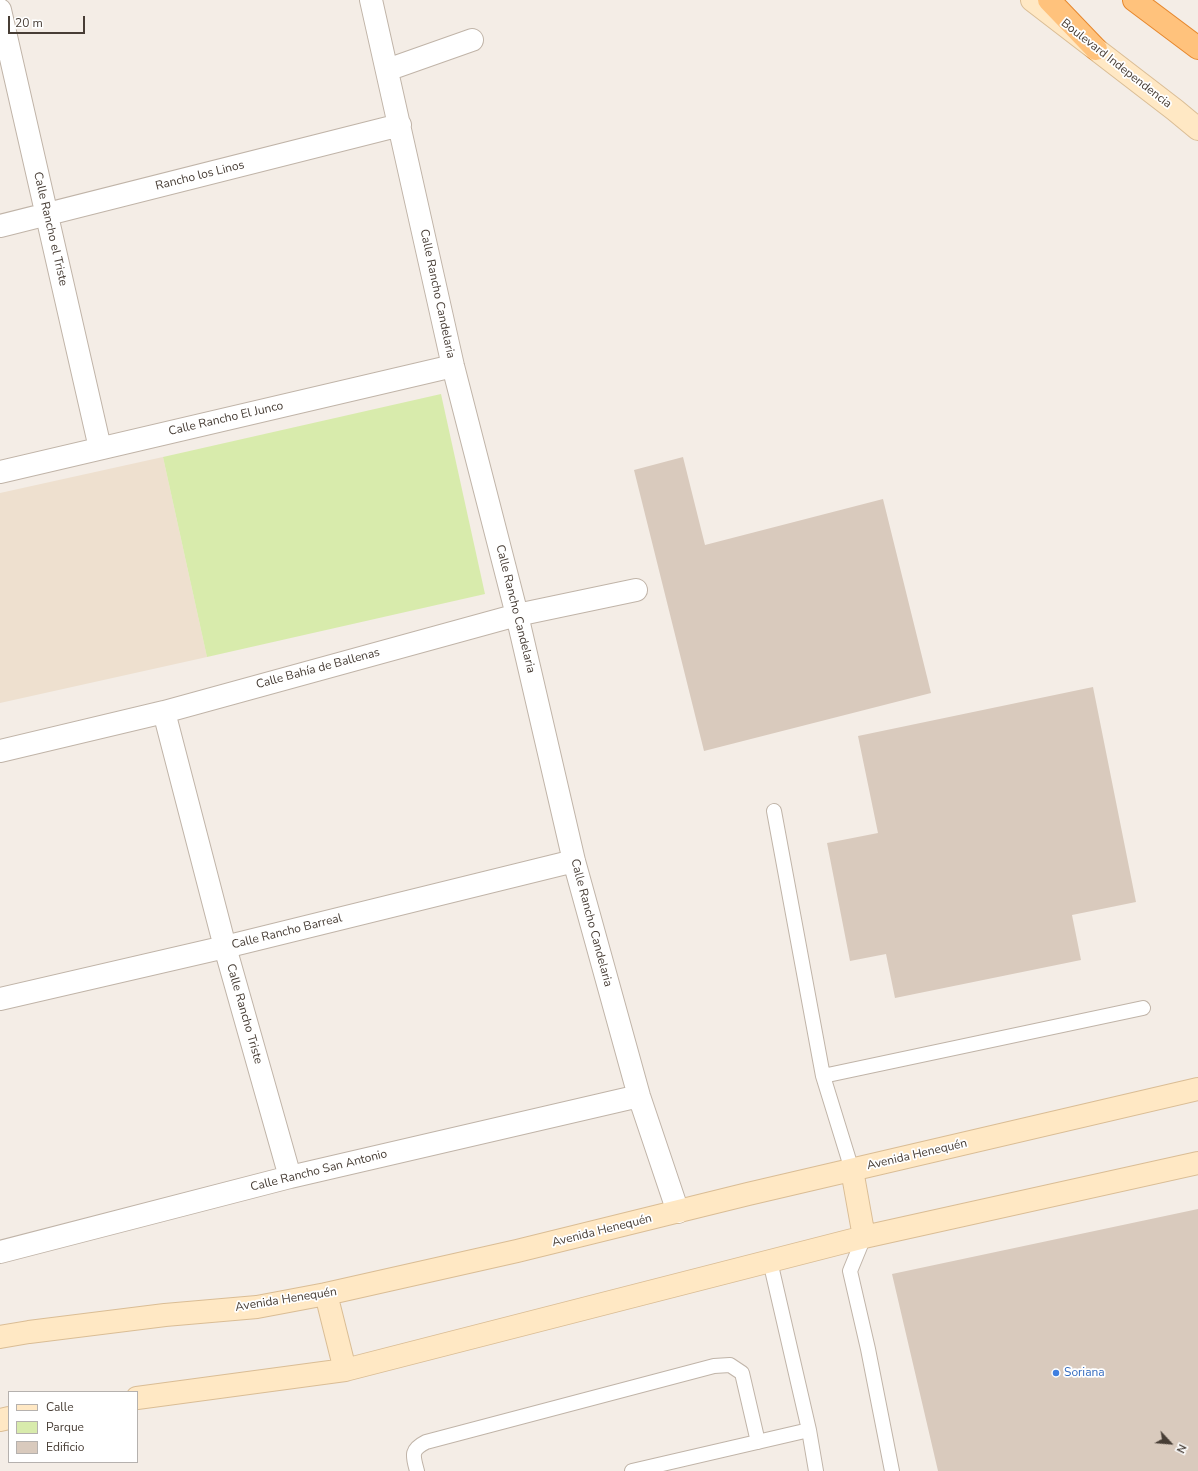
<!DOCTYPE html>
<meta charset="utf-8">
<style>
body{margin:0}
#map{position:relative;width:1198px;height:1471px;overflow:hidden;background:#f4ede6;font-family:"Nunito Sans",sans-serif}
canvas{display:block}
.legend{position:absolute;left:8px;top:1391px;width:130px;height:72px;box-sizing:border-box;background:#fff;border:1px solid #b5b1ae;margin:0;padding:5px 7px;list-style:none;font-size:12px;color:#473d35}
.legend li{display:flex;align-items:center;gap:8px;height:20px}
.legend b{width:20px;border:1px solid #b5b1ae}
.north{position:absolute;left:1150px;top:1423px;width:40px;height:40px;-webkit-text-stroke:3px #fff;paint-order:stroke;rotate:116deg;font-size:11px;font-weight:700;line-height:16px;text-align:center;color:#473d35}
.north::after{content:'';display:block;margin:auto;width:14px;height:18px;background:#473d35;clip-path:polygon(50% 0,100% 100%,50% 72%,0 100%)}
.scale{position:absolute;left:8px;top:16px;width:77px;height:18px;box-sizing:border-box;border:2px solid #473d35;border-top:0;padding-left:5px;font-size:12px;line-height:14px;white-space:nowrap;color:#473d35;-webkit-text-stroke:3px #fff;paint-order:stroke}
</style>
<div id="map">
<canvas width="1198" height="1471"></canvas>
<ul class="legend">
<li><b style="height:5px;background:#ffe8c4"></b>Calle</li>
<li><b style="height:11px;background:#d8ebac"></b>Parque</li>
<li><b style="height:11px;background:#d9cabd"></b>Edificio</li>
</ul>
<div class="north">N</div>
<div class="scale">20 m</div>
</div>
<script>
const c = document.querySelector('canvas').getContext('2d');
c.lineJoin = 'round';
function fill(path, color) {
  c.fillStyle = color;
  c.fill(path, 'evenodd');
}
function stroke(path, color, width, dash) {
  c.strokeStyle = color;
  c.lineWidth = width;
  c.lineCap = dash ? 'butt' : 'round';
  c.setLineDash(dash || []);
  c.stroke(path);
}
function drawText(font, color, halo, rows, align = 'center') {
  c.font = font + ' "Nunito Sans",sans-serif';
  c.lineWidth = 3.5;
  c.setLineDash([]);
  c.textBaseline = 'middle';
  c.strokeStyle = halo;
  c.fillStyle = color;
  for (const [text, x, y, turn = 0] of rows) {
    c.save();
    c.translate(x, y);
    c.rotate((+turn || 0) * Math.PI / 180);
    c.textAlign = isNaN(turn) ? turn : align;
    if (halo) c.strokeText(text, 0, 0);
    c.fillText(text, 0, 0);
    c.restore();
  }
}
fill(new Path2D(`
 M163,457L207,657L0,703V493Z`), '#eee0cf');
fill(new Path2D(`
 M441,394L485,594L207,657L163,457Z`), '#d8ebac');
fill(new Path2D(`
 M683,457L705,545L883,499L931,693L704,751L634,470Z
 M1093,687L1136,902L1072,915L1081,960L895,998L886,954L850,961L827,843L878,833L858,736Z
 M1198,1209V1471H938L892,1274Z`), '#d9cabd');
const service = new Path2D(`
 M774,811L823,1076L852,1170
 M823,1076L1143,1008
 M864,1237L850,1271L868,1349L892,1471
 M770,1261L809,1430L816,1471
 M417,1471C413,1456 410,1450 426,1442L714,1366L730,1365L742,1373L758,1442
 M632,1471L809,1430`);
const minor = new Path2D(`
 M371,0L453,366L517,615L574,861L639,1096L678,1212
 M0,10L100,448
 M387,70L472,40
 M0,226L400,125
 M0,472L453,366
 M164,712L225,947L290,1177
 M0,751L164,712L517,615L636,590
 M0,999L225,947L574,861
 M0,1252L290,1177L639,1096`);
const secondary = new Path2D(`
 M1032,0L1175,110L1198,129
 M852,1170L864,1237
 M326,1294L345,1370
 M0,1337L29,1332L165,1315L257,1307L326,1294L517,1251L748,1194L1198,1089
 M137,1398L345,1370L864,1237L1198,1163
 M0,1420L9,1418`);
const trunk = new Path2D(`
 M1049,0L1096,49
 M1134,0L1198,48`);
stroke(service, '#c0b4a8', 16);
stroke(minor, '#c0b4a8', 24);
stroke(secondary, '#dabd95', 24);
stroke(trunk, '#e6872d', 24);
stroke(service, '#fff', 14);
stroke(minor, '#fff', 22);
stroke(secondary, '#ffe8c4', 22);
stroke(trunk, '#ffc27c', 22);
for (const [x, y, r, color] of [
 [1056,1373,4,"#3f7fe0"]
]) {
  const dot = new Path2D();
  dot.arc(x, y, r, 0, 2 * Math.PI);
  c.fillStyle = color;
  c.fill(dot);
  stroke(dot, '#fff', 1.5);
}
drawText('12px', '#473d35', '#fff', [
 ["Boulevard Independencia",1116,64,38],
 ["Rancho los Linos",200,176,-14],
 ["Calle Rancho el Triste",50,229,77],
 ["Calle Rancho Candelaria",437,294,78],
 ["Calle Rancho El Junco",226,419,-13],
 ["Calle Rancho Candelaria",515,609,76],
 ["Calle Bahía de Ballenas",318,669,-15],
 ["Calle Rancho Candelaria",591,923,75],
 ["Calle Rancho Barreal",287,932,-14],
 ["Calle Rancho Triste",244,1014,74],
 ["Avenida Henequén",917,1155,-13],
 ["Calle Rancho San Antonio",319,1171,-14],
 ["Avenida Henequén",602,1231,-14],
 ["Avenida Henequén",286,1300,-9]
]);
drawText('12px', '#366cbe', '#fff', [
 ["Soriana",1064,1373]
], 'left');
</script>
